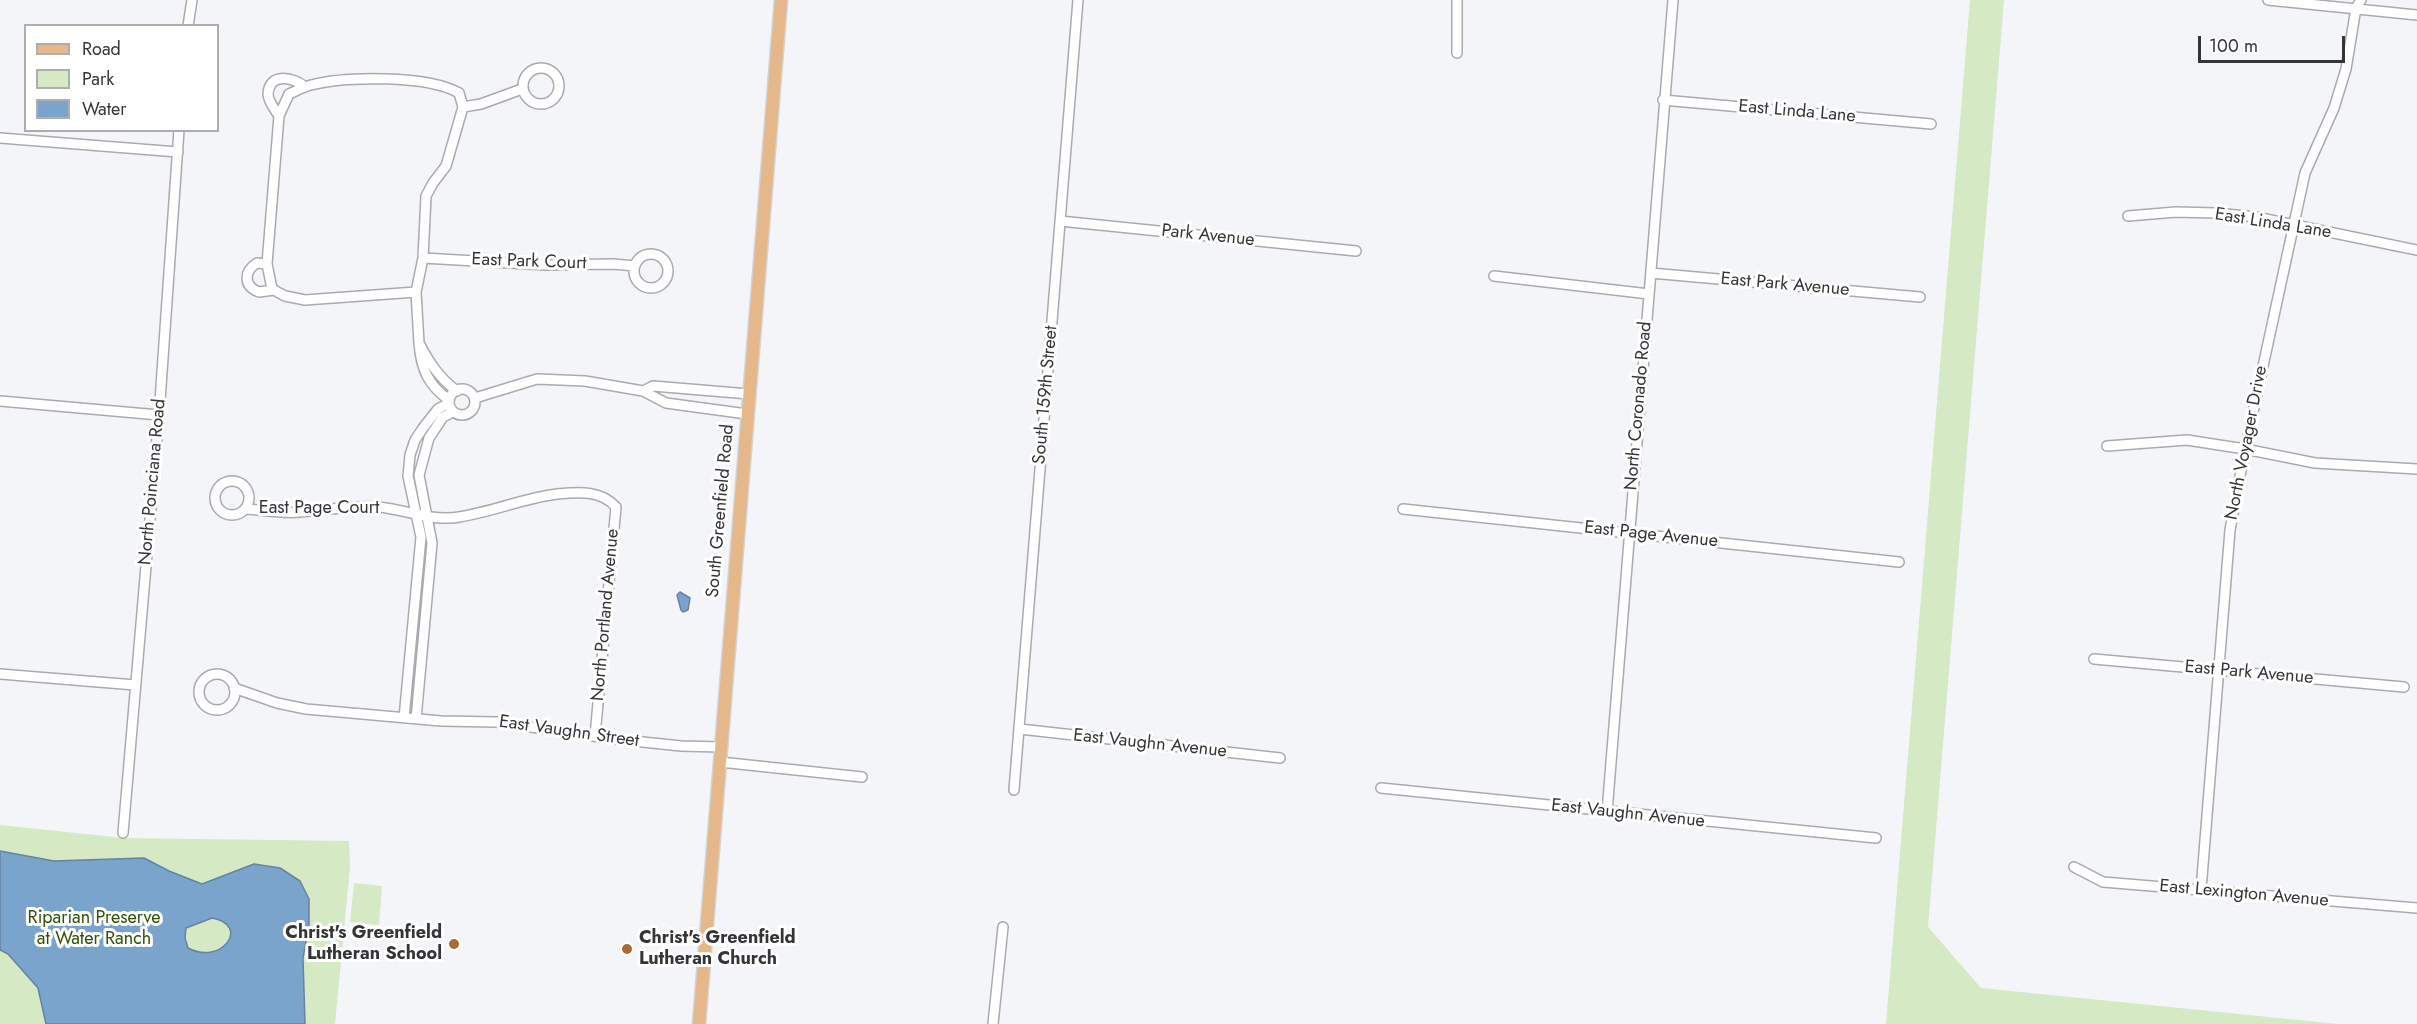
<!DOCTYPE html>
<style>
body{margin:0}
#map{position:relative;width:2417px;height:1024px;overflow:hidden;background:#f3f5f9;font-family:Jost,sans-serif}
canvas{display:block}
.legend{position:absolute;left:24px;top:24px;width:195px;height:108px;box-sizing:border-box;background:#fff;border:2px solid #aeaeaf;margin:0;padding:8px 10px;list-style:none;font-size:18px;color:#343536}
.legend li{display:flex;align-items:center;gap:12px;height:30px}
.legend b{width:30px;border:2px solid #aeaeaf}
.scale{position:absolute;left:2198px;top:36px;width:147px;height:27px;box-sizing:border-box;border:3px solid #343536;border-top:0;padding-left:8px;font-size:18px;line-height:21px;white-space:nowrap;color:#343536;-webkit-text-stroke:4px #fff;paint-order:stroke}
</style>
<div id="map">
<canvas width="2417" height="1024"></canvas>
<ul class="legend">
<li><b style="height:8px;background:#e6b889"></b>Road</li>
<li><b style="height:16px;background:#d4e9c4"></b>Park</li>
<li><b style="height:16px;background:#7ba4cd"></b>Water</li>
</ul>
<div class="scale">100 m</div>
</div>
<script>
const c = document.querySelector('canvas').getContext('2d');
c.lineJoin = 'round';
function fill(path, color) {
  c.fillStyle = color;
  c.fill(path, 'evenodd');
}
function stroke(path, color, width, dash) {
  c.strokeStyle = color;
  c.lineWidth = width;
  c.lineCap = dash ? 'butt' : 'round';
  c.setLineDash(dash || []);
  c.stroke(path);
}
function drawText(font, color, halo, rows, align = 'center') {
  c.font = font + ' Jost,sans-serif';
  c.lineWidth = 6;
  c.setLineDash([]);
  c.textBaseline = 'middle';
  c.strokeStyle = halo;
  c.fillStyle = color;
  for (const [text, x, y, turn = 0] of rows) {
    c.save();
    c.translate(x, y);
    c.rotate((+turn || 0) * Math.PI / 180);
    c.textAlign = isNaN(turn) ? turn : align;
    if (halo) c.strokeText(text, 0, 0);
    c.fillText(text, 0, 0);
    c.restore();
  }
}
fill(new Path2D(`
 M1970,0H2004L1928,927L1981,988L2338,1024H1886Z
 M0,825L123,838L349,841L350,867L335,1024H0Z
 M354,883L382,886L379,925L350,922Z`), '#d4e9c4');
const water = new Path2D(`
 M680,592L690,598L688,610L683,612L681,610L677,595Z
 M0,851L54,861L144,858L169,871L202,884L254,864L280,868L300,881L309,899V926L303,958L305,1024H46L38,988L8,954L0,950ZM212,918C251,925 222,966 188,948L185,938L186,928Z`);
fill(water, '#7ba4cd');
stroke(water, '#6683a0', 1.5);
const minor = new Path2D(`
 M1457,0V53
 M2268,0L2417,15
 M188,26L192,0
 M523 86a18 18 0 1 1 36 0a18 18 0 1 1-36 0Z
 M1663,100L1931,124
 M463,107L481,104L522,89
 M279,116C275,110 268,101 268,94C269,72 294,77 305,87
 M0,138L178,152
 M2128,216L2176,212L2216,213L2256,217L2417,250
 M1060,221L1356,251
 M634 271a17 17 0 1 1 34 0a17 17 0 1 1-34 0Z
 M423,258L545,265L613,264L635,266
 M267,264L257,263C244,271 243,286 259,292L274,290
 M1651,273L1920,297
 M1494,276L1649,294
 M416,292L305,300L285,296L272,289L267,264L279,116L289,94C296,91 303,87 311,85C345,76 428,75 459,93L463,107L446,166L433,183L426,196L423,258L416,292L419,343
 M449 402a13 13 0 1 1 26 0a13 13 0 1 1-26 0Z
 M643,391L653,386L749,394
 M475,398L537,379L585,381L643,391L666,403L747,414
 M449,400C428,385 421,369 419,343C429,362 439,378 457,391
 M0,401L159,415
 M2107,446L2187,440L2245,449L2315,463L2417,469
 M215 498a17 17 0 1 1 34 0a17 17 0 1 1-34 0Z
 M245,509C263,510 282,514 300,512C326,510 352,505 378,507C405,509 431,522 459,517C492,512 524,498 557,494C579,492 601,490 616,507L595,736
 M1403,509L1899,562
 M2094,659L2404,687
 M0,674L135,685
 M199 692a18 18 0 1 1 36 0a18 18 0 1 1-36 0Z
 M234,688L277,703L306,709L441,721L496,722L614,739L681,746L721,747
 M404,718L421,537L408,476L410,455L415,440L423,428L438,409L449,403
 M416,719L432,543L419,475L429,438L443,417L453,412
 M1020,729L1280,758
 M720,762L862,777
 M1381,788L1876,838
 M1014,790L1078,0
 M1607,812L1673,0
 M123,833L159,415L179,130
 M2074,867L2103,882L2417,908
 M2201,890L2230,530L2245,449L2305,173L2334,108L2346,69L2356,8L2361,0
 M993,1024L1003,927`);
const major = new Path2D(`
 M699,1024L781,0`);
stroke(minor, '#aaabaf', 12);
stroke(major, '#d2d3d3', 15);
stroke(minor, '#fff', 9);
stroke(major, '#e6b889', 12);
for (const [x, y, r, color] of [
 [454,944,6,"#aa6a33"],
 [627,949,6,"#aa6a33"]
]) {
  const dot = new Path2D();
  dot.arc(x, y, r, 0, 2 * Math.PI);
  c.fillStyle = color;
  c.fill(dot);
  stroke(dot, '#fff', 2);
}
drawText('18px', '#343536', '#fff', [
 ["East Linda Lane",1797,112,5],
 ["East Linda Lane",2273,224,9],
 ["Park Avenue",1208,236,6],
 ["East Park Court",529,262,2],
 ["East Park Avenue",1785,285,5],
 ["South 159th Street",1046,395,-85],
 ["North Coronado Road",1639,406,-85],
 ["North Voyager Drive",2247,443,-79],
 ["North Poinciana Road",153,482,-85],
 ["East Page Court",319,509],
 ["South Greenfield Road",721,511,-85],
 ["East Page Avenue",1651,535,6],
 ["North Portland Avenue",606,615,-85],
 ["East Park Avenue",2249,673,5],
 ["East Vaughn Street",569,732,8],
 ["East Vaughn Avenue",1150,744,6],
 ["East Vaughn Avenue",1628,814,6],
 ["East Lexington Avenue",2244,894,5]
]);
drawText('18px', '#305104', '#fff', [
 ["Riparian Preserve",94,919],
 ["at Water Ranch",94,940]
]);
drawText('bold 18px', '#343536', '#fff', [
 ["Christ's Greenfield",442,934],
 ["Lutheran School",442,955],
 ["Christ's Greenfield",639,939,"left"],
 ["Lutheran Church",639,960,"left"]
], 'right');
</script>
